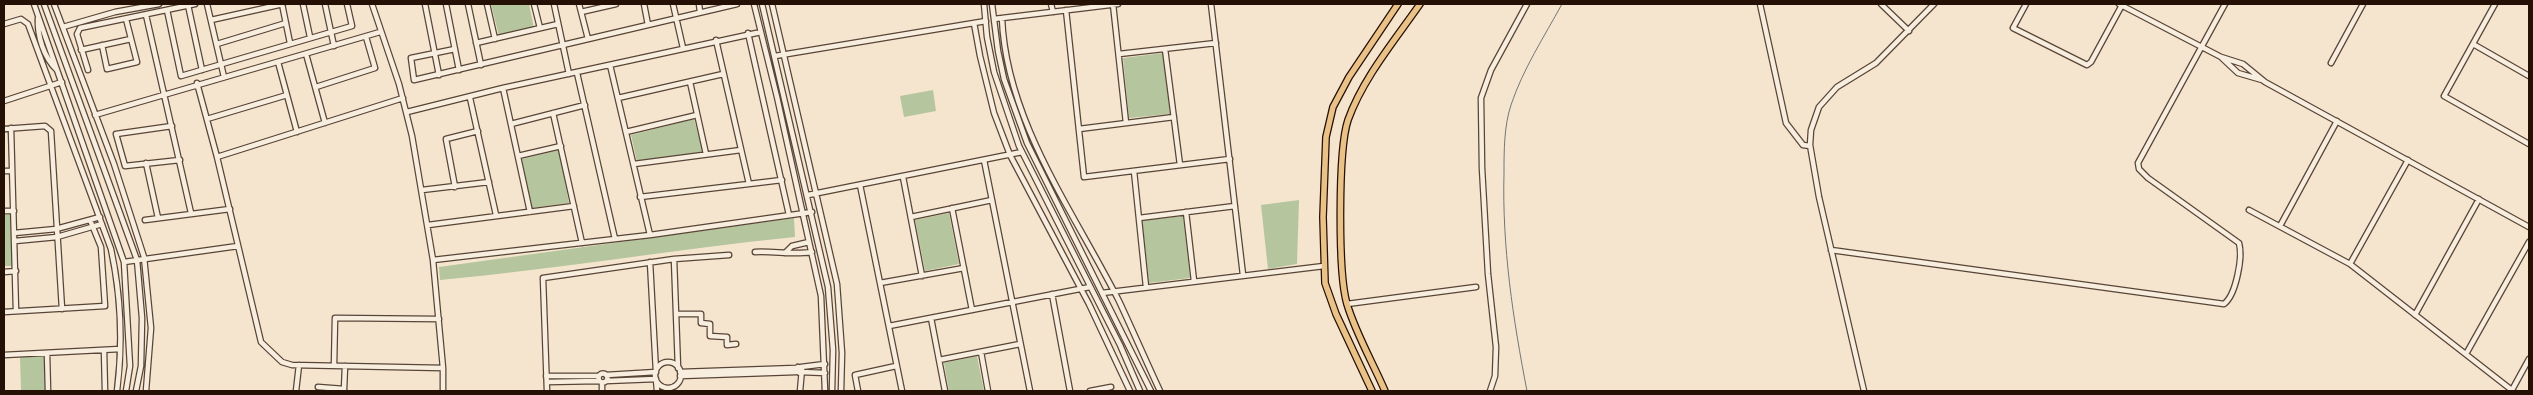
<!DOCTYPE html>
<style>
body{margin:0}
#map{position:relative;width:2533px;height:395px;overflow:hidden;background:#f5e5ce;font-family:Alegreya,serif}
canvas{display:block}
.frame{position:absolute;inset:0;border:5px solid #251005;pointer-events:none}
</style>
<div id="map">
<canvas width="2533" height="395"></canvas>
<div class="frame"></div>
</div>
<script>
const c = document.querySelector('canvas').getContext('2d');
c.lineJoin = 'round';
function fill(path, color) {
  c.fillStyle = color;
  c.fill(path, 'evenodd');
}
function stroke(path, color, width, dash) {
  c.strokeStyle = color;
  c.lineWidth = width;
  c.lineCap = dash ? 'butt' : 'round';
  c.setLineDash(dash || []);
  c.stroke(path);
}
fill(new Path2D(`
 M491,4H529L534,28L499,36Z
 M1163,53L1170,114L1129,118L1123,58Z
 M933,90L936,111L904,117L900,96Z
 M694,119L703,152L637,162L631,135Z
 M559,150L569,203L532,208L522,159Z
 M1299,200L1297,264L1268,269L1261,205Z
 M949,213L959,264L925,271L915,220Z
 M14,214L16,266H4V215Z
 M1183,216L1190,278L1149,283L1142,220Z
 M794,218L795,237C676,249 559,269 440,280L439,267Z
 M44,356L45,391H21L20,357Z
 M977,356L984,391H949L944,363Z`), '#b5c69e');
stroke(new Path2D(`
 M1527,391C1513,319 1502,247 1504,173C1504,151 1504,126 1511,105C1523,69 1544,37 1562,4`), '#707777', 1);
const minor = new Path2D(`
 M34,4L124,262L130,366L126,391
 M44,4L137,260L142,318L141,366L136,391
 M54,4L114,164L144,257L151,328L146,391
 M207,4L224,77
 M282,4L290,43
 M303,4L310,37
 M325,4L334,46
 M372,4L399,84L412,136L433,260L443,368V391
 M425,4L439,75
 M446,4L459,70
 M468,4L481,65
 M487,4L495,39
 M534,4L540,28
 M554,4L569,74
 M579,4L588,39
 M644,4L648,25
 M673,4L683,48
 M699,4L700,12
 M754,4L777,97L821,296L825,391
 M762,4L828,287L833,350L832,391
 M772,4L837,284L842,353L841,391
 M984,4L987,37L994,72L1019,146L1120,345L1140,391
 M992,4L998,51L1004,79L1027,143L1151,391
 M1051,4L1053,12
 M1113,4L1126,123
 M1211,4L1243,275
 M1760,4L1786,123L1803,145L1810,146
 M1881,4L1909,31
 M2026,4L2013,28L2087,65L2091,62L2122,5
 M2119,4L2221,57L2243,64L2265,82L2529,227
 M2495,4L2444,96L2529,144
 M188,5L202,70
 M167,10L181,76L352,26L347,4
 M1066,10L1084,177L1230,159
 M581,12L616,4
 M146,15L191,213
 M38,18C37,36 44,58 57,70
 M1002,18C1006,121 1074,212 1119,301C1133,331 1146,361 1160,391
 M994,19L1118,4
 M211,20L283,4
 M974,23L980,56L994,113L1010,155L1089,304L1130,391
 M4,24L21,19L28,24L111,249C121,296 123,344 117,391
 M63,27L115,12L159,4
 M748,33L789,215
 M716,40L749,184
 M476,43L558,24
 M217,44L286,23
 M2473,44L2529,76
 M102,45L107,69L137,62L126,19
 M455,49L411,58L414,80L737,4
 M1165,49L1180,165
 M81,50L131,39
 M306,54L325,123
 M1119,54L1216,43
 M775,56L986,21
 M2222,58L2238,73L2262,80
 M278,62L297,132
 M2331,63L2363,4
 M610,65L650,235
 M88,70L77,34L80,28L195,4
 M577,73L615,239
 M690,82L706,154
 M197,83L217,157L261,342L282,362L292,365L443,368
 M316,87L375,68L366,37
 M503,88L530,212
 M470,98L496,215
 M618,98L723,74
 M4,101L62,82
 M407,112L503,88L761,32
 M553,113L582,243
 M95,115L380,32
 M207,119L287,95
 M511,124L585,105
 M172,126L116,134L125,166L180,160
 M11,128L16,311
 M4,129L45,126L51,131L62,309
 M1079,129L1174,117
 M626,132L697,115
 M518,156L561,146
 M217,157L403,98
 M984,160L1030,391
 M146,163L158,218
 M634,164L741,150
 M4,171H12
 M1134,171L1146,287
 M903,177L922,276
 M860,185L902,391
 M455,187L446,139L478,131
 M422,190L489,182
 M808,195L1022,152
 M640,197L782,180
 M952,208L972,310
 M2249,210L2350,264L2513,391
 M4,211H14
 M1186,212L1194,281
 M911,217L992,200
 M1139,218L1235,206
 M145,220L230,209
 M428,225L574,206
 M2280,226L2337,121
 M14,233L56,229L100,217
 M15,241L57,237L102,224
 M1831,250L2224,304C2236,295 2243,257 2239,243L2148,178L2139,169L2138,163L2225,4
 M755,252C775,251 792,255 812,252
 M785,253L792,246L809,242
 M674,259L678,368
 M433,260L650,235L812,212
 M124,262L238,246
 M2350,264L2408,160
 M4,272L16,271
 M880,283L964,268
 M1102,293L1324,266
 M1052,294L1070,391
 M1347,304L1476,287
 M4,312L105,306L101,247L90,220
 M676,314H701V323L710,324V336L727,337V345L736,344
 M2415,315L2479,199
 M931,318L945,391
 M889,326L1090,287
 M104,350L105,391
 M981,352L988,391
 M47,353L48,391
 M2466,354L2529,242
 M4,355L120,349
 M939,360L1020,344
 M655 375a13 13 0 1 1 26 0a13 13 0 1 1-26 0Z
 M334,366L335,318L439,319
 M801,367L825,364
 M680,372L796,368
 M801,372L825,373
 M598.5 378a4.5 4.5 0 1 1 9 0a4.5 4.5 0 1 1-9 0Z
 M606,375L656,372L650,262
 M546,376H598
 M680,376L796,372
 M606,381L656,379L657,391
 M547,382L599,381
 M602,383V391
 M318,387L344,389
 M344,390L345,366
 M2512,390L2529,359
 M296,391L299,365
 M547,391L543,278L674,259L729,255
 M800,391L802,369L798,367L796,371L800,373
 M858,391L855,375L896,366
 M1090,391L1111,387
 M1490,391L1495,376L1496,347L1488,274L1482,168L1481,98L1491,70L1527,4
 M1864,391L1819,197L1810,145L1811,130L1819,107L1837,87L1876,63L1934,4`);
const major = new Path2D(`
 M1372,391L1336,314L1325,283L1323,217L1326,137L1333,107L1349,77L1398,4
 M1385,391C1373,363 1356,334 1347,304C1338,274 1338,150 1348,120C1363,78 1395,40 1420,4`);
stroke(minor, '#594537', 7);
stroke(major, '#251005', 8);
stroke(minor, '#f8eedf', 4.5);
stroke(major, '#eac287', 5.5);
</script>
